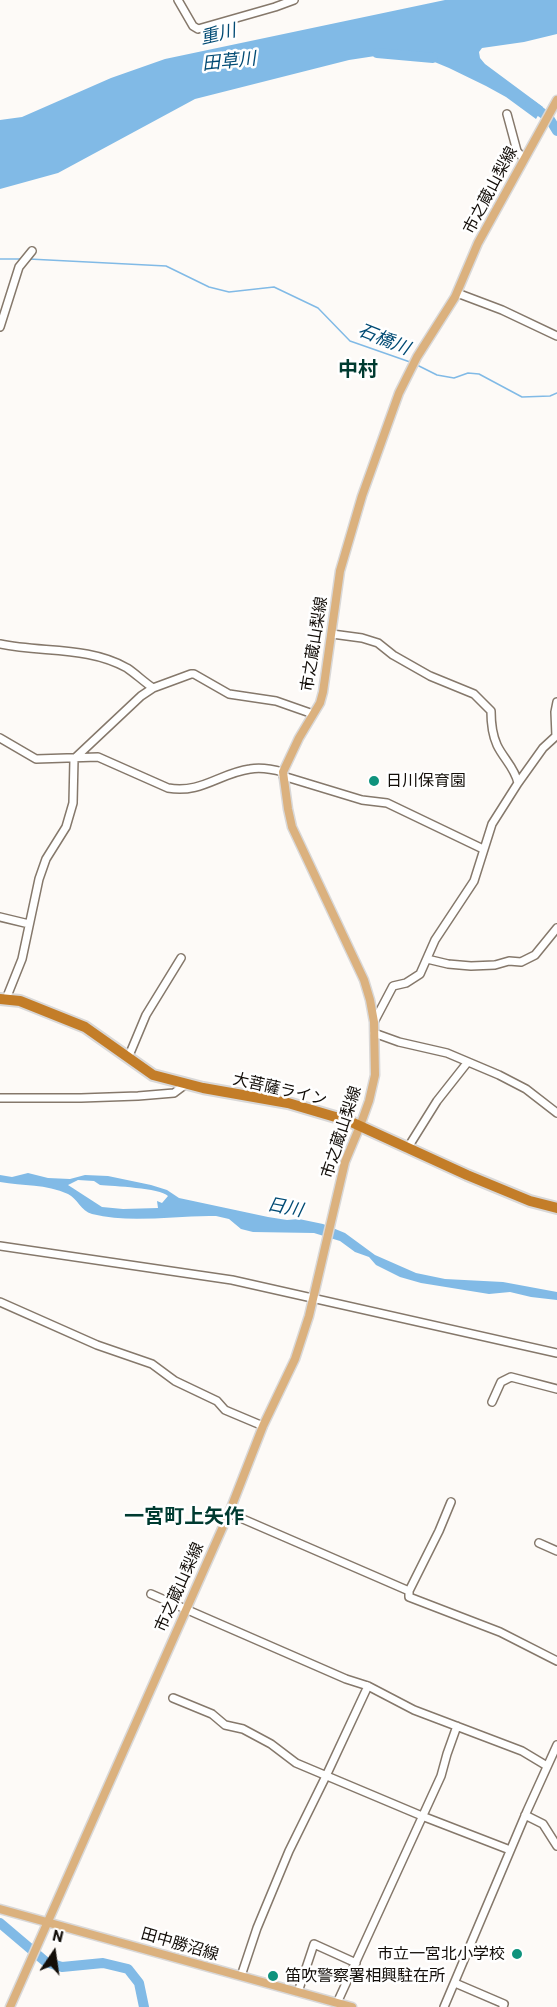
<!DOCTYPE html>
<meta charset="utf-8">
<style>
body{margin:0}
#map{position:relative;width:557px;height:2007px;overflow:hidden;background:#fdfaf7;font-family:Barlow,sans-serif}
canvas{display:block}
.north{position:absolute;left:24px;top:1923px;width:60px;height:60px;-webkit-text-stroke:4px #fff;paint-order:stroke;rotate:13deg;font-size:16px;font-weight:700;line-height:24px;text-align:center;color:#130e09}
.north::after{content:'';display:block;margin:auto;width:21px;height:27px;background:#130e09;clip-path:polygon(50% 0,100% 100%,50% 72%,0 100%)}
</style>
<div id="map">
<canvas width="557" height="2007"></canvas>
<div class="north">N</div>
</div>
<script>
const c = document.querySelector('canvas').getContext('2d');
c.lineJoin = 'round';
function fill(path, color) {
  c.fillStyle = color;
  c.fill(path, 'evenodd');
}
function stroke(path, color, width, dash) {
  c.strokeStyle = color;
  c.lineWidth = width;
  c.lineCap = dash ? 'butt' : 'round';
  c.setLineDash(dash || []);
  c.stroke(path);
}
function drawText(font, color, halo, rows, align = 'center') {
  c.font = font + ' Barlow,"Noto Sans JP",sans-serif';
  c.lineWidth = 5;
  c.setLineDash([]);
  c.textBaseline = 'middle';
  c.strokeStyle = halo;
  c.fillStyle = color;
  for (const [text, x, y, turn = 0] of rows) {
    c.save();
    c.translate(x, y);
    c.rotate((+turn || 0) * Math.PI / 180);
    c.textAlign = isNaN(turn) ? turn : align;
    if (halo) c.strokeText(text, 0, 0);
    c.fillText(text, 0, 0);
    c.restore();
  }
}
fill(new Path2D(`
 M445,0H557V34L524,42L482,48L479,52L480,58L485,64L543,107L536,119L506,97L486,86L449,68L408,51L349,60L195,99L58,173L0,189V120L22,117L111,78L165,59Z
 M28,1173L48,1178L70,1179L85,1175L108,1176L151,1185L167,1190L179,1198L268,1217L287,1220L299,1219L323,1224L345,1233L375,1255L416,1273L445,1279L503,1282L557,1292V1300L531,1297L510,1292L489,1294L421,1283L400,1277L376,1265L369,1257L355,1252L340,1241L314,1233L253,1232L241,1229L229,1219L216,1216C175,1215 132,1224 92,1214C81,1211 77,1198 68,1194C46,1184 23,1186 0,1182V1175L12,1177ZM78,1180L94,1181L100,1185C113,1186 160,1188 168,1196L162,1203L157,1201L158,1208L123,1209L102,1207L68,1185Z`), '#81bae6');
stroke(new Path2D(`
 M0,259H22
 M29,259L166,266L209,287L229,292L274,287L318,308L350,341L410,362
 M417,365L437,375L454,378L468,373L479,374L522,397L550,396L557,393`), '#81bae6', 1.5);
stroke(new Path2D(`
 M377,53L433,58
 M530,104L549,118L557,131
 M0,1923L46,1962L62,1967L103,1963L128,1969L139,1983L144,2007`), '#81bae6', 10);
const minor = new Path2D(`
 M178,0L193,26L198,29L275,7L294,0
 M507,114L517,151L524,159
 M457,293L502,310L557,336
 M0,327L19,267L32,251
 M332,634L362,638L378,643L393,655L430,676L474,694L491,711C491,723 492,734 497,745C503,758 515,768 518,783L492,824L474,881L435,940L420,974L406,983L393,986L374,1022
 M0,644C42,653 88,646 127,668C136,674 144,682 153,688
 M0,738L36,759L98,757L168,788C201,794 220,773 250,769C261,767 272,769 283,772
 M283,776L362,800L387,803L483,849
 M518,783L543,748L556,736L555,712L557,702
 M0,917L29,924
 M427,959L448,964L471,966L495,965L509,961L521,962L535,955L557,928
 M6,999L22,959L39,879L46,859L66,827L73,803L74,759L141,696L153,688L191,674H194L229,694L276,701L313,714
 M374,1033L399,1042L447,1053L499,1075L526,1089L557,1113
 M128,1058L146,1015L181,958
 M0,1098H81L138,1096L174,1093L186,1084
 M407,1149L437,1101L467,1063
 M0,1246L232,1280L557,1353
 M0,1302L97,1345L152,1364L175,1381L217,1401L225,1410L263,1426
 M492,1402L501,1382L511,1377L557,1389
 M451,1502L439,1531L409,1591V1597L500,1632L557,1661
 M229,1513L409,1591
 M539,1543L557,1551
 M151,1594L346,1679L368,1686L414,1710L522,1751L547,1766
 M173,1698L212,1714L225,1725L243,1729L271,1744L296,1763L422,1816L510,1850
 M525,1815L543,1824L557,1846
 M241,1976L257,1928L289,1851L326,1776L368,1686
 M455,1983L504,2004L503,2007
 M298,1992L314,1944L356,1963
 M337,2003L441,1776L447,1754L457,1726
 M444,2007L527,1811L557,1745`);
const major = new Path2D(`
 M0,1909L352,2007
 M10,2007L229,1513L263,1426L295,1359L309,1316L345,1162L360,1126L369,1101L375,1075L374,1022L370,1000L364,980L292,827L288,809L283,772L299,738L320,703L323,692L340,571L362,496L399,393L417,357L455,297L478,243L557,100`);
const highway = new Path2D(`
 M0,999L20,1001L85,1027L153,1075L203,1088L288,1103L349,1121L467,1175L530,1201L557,1208`);
stroke(minor, '#85786b', 10);
stroke(major, '#d9d8d8', 11);
stroke(highway, '#d9d8d8', 14);
stroke(minor, '#fff', 7);
stroke(major, '#dbb17e', 8);
stroke(highway, '#c37d28', 10);
for (const [x, y, r, color] of [
 [374,781,6,"#0f937d"],
 [517,1954,6,"#0f937d"],
 [273,1976,6,"#0f937d"]
]) {
  const dot = new Path2D();
  dot.arc(x, y, r, 0, 2 * Math.PI);
  c.fillStyle = color;
  c.fill(dot);
  stroke(dot, '#fff', 2);
}
drawText('16px', '#130e09', '#fff', [
 ["市之蔵山梨線",490,190,-62],
 ["市之蔵山梨線",314,644,-81],
 ["大菩薩ライン",280,1089,13],
 ["市之蔵山梨線",341,1132,-72],
 ["市之蔵山梨線",179,1587,-66],
 ["田中勝沼線",180,1944,16]
]);
drawText('16px', '#130e09', '#fff', [
 ["日川保育園",386,781],
 ["市立一宮北小学校",505,1954,"right"],
 ["笛吹警察署相興駐在所",285,1976]
], 'left');
drawText('italic 18px', '#024b74', '#fff', [
 ["重川",218,34,-13],
 ["田草川",229,61,-6],
 ["石橋川",384,339,22],
 ["日川",285,1207,11]
]);
drawText('bold 20px', '#003b31', '#fff', [
 ["中村",358,369],
 ["一宮町上矢作",184,1516]
]);
</script>
